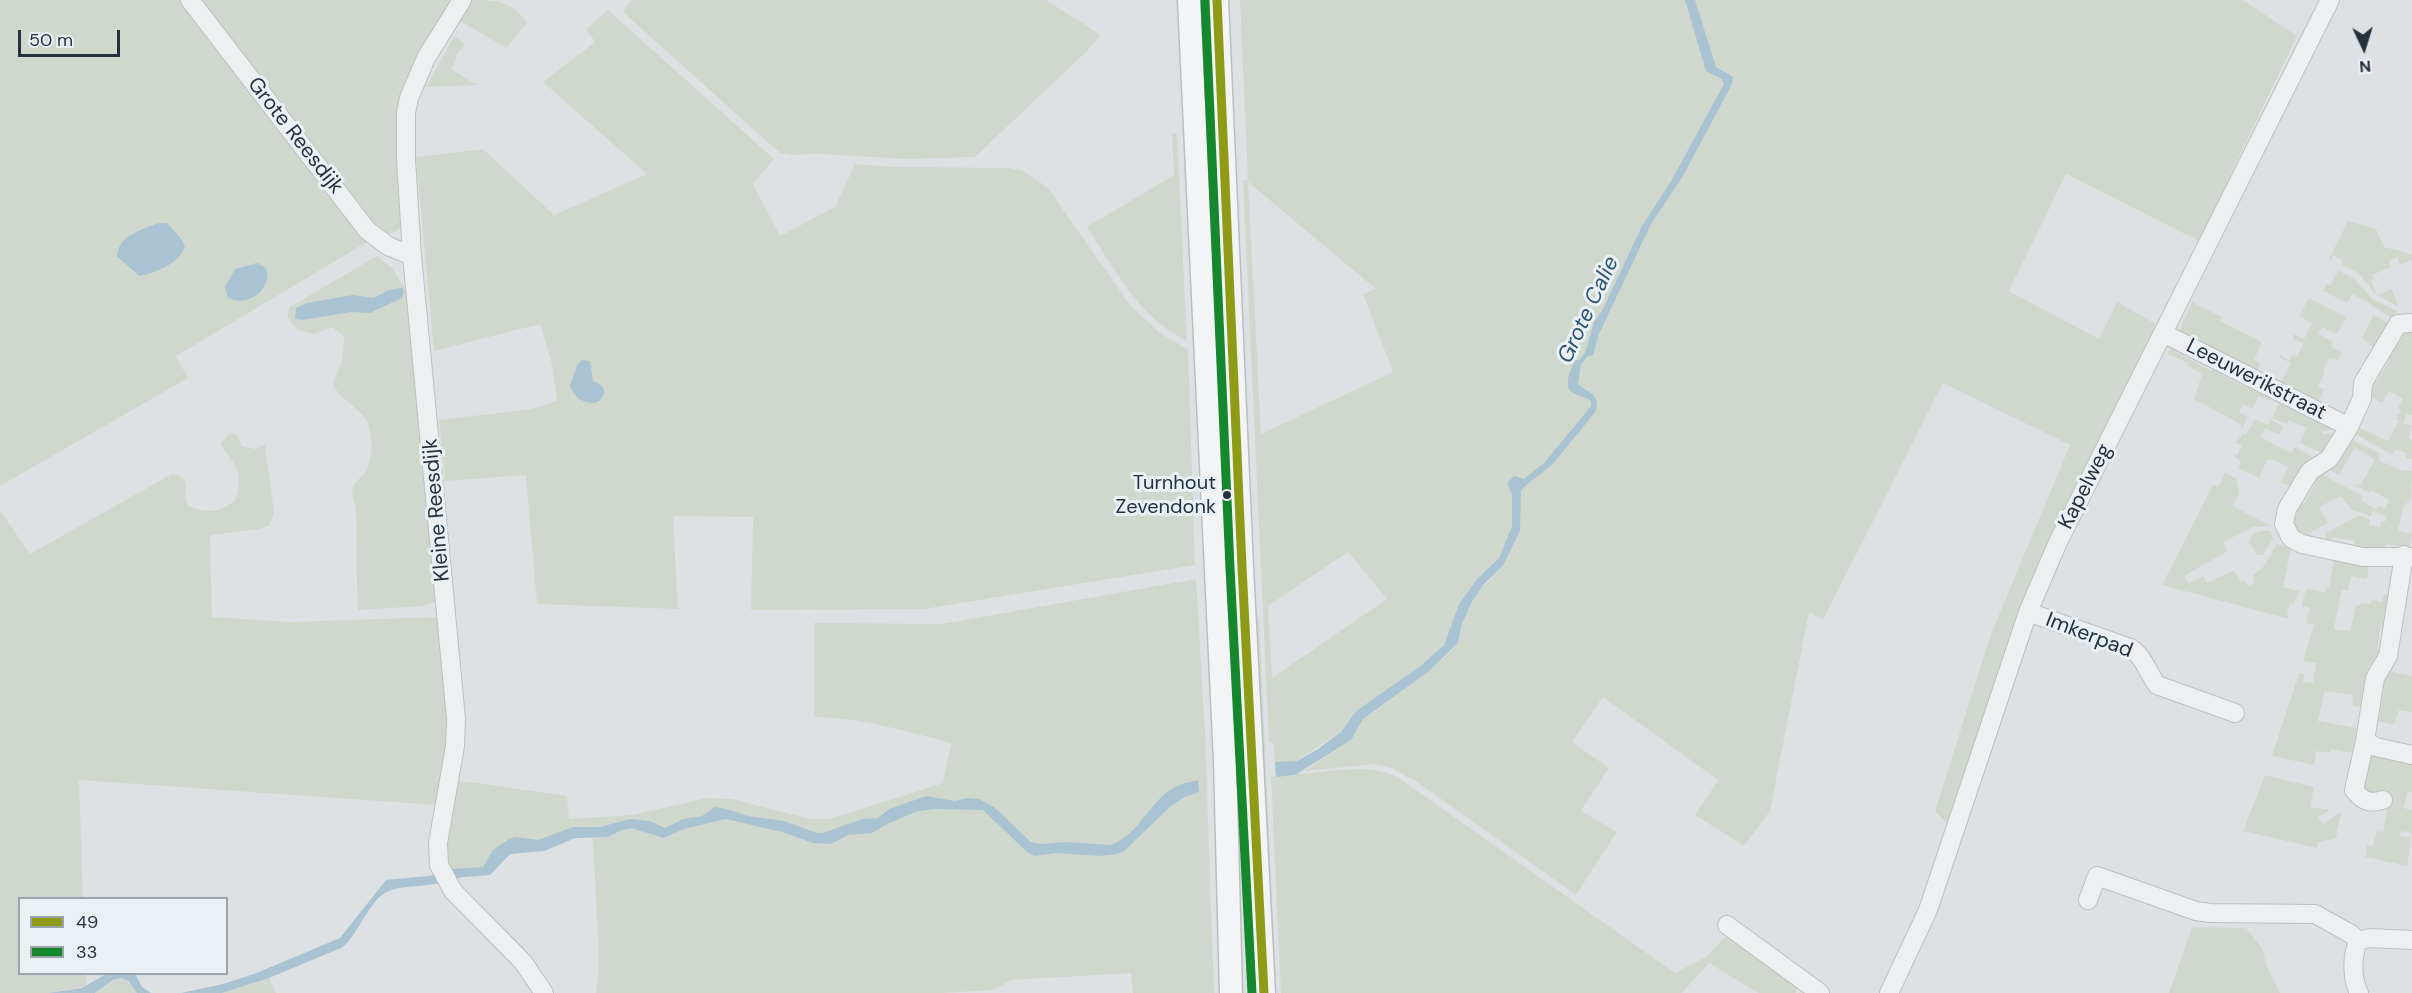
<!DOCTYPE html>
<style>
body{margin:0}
#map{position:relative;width:2412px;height:993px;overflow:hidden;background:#dee1e4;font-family:"DM Sans",sans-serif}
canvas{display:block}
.legend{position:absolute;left:18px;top:897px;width:210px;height:78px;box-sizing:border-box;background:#ebf0f5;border:2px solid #9ba4ac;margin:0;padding:8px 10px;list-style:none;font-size:18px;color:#24323e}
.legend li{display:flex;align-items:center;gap:12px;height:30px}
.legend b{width:30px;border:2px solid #9ba4ac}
.north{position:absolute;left:2334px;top:18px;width:60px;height:60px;-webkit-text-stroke:4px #ebf0f5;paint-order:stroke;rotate:176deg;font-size:16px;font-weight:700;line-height:24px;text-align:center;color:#24323e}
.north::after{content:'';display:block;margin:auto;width:21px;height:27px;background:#24323e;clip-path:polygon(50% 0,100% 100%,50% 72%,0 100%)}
.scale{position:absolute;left:18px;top:30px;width:102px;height:27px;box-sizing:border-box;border:3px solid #24323e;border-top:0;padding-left:8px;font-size:18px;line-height:21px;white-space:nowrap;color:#24323e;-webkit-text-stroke:4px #ebf0f5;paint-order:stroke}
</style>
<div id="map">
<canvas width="2412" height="993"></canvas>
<ul class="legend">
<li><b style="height:8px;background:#8f9b16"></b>49</li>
<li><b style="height:8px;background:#15882e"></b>33</li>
</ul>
<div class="north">N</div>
<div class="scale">50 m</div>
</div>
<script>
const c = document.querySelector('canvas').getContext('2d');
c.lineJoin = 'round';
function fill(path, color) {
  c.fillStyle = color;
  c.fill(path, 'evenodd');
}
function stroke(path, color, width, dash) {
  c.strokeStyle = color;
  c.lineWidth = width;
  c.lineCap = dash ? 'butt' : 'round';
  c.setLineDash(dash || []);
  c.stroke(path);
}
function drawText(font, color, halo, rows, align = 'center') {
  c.font = font + ' "DM Sans",sans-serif';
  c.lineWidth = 6;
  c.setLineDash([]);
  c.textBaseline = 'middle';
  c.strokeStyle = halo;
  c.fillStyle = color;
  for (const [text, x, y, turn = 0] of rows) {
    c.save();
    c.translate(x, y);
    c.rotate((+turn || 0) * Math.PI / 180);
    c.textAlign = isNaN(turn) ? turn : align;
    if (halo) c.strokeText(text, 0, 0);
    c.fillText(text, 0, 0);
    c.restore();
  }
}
fill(new Path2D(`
 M0,0H179L352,224L369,241L176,356L188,378L0,486Z
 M197,0H449L451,4L411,75L401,226C396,235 387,234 378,233Z
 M469,0C494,0 513,0 527,23L506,48L457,19Z
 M631,0H1046L1101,35L1087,51L975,157L906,159L819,154L792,155L781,153L773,147L623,12Z
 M1196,0H1208L1233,525H1228L1224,447L1220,434Z
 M1240,0H2243L2297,36L2199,241L2066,174L2009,291L2099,339L2117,302L2156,324L2052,537L2023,608L1947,823L1935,811L1991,634L2070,445L1943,383L1823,620L1809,612L1770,811L1744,846L1695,815L1718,780L1603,697L1572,742L1609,768L1581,811L1617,832L1576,895L1417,782L1392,768L1374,764L1304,771L1351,740L1363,718L1381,707L1446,656L1458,643L1462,624L1478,592L1503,566L1520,532L1511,529L1499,558L1477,579L1459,604L1444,645L1419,667L1356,711L1341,732L1299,759L1298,773L1301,774C1333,772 1370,762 1399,778L1675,973L1706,957L1725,937L1733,936L1800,983L1795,993H1758L1709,963L1682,993H1281L1271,777L1276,776L1274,745L1269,741L1243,181L1248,180ZM1248,182L1376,289L1363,294L1393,372L1261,434ZM1348,552L1387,599L1272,678L1268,606Z
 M608,10L774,159L753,184L780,236L835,207L855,164L896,167L1009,168L1024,171L1048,188L1130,305L1160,333L1188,350L1195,565L924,609L751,610L753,517L673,516L678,609L537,604L526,475L445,481L439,420L532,409L557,401L552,364L540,324L434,351L416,157L483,149L554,215L647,174L543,82L595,42L586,29Z
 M454,36L465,44L456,56L457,57L451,69L477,85L426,87Z
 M1172,133H1177L1187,340C1142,323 1112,265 1087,227L1174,175Z
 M2348,221L2376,229L2384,247L2412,254V260L2400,265L2397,257L2389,261L2391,267L2372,275L2374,279L2371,280L2377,295L2392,289L2399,307L2377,295L2358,273L2341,264L2342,260L2333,255L2331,260L2329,259Z
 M377,256L392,268L406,290L438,601L423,606L358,610C356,576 357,542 356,509C355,501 350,494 353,487C356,481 361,477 365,473C373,463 373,435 368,424C361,406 339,402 333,383L343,358L344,336L332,327L315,334L297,330L287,316L290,307Z
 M2338,270L2355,279L2371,298L2397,311L2392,318C2378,310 2366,300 2352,294L2347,303L2323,291L2326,284L2331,285Z
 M2309,298L2346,317L2337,334L2322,327L2318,334L2333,342L2331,347L2342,353L2338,360L2329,358L2323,370L2325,372L2318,386L2324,389L2318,403L2280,384L2291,363L2279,357L2280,355L2289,360L2292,355L2297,357L2303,344L2293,338L2294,334L2304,339L2312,323L2299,316Z
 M2192,302L2222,317L2220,321L2262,342L2254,360L2261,363L2256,372L2178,334Z
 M2373,315L2389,323L2375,349L2362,338Z
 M2412,327V415L2406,414L2404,424L2412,425L2409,438L2412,439V459L2406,458L2407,454L2396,449L2392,455L2352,432L2356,426L2388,441L2399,421L2396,419L2401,410L2398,408L2403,399L2389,391L2382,403L2368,395L2371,379L2377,381L2390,360L2385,357L2399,332Z
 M2172,346L2178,348L2176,352L2212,371L2215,366L2224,371L2222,375L2263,395L2265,391L2272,395L2269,401L2258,396L2252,409L2243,404L2239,412L2248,417L2242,428V425L2194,399L2202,374L2187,366L2188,363L2168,354Z
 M2281,399L2332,427L2333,429L2322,432L2323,434L2334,432L2333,438L2324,454L2300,443L2307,428L2289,420L2287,424L2272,418Z
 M2255,419L2268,425L2271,420L2284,426L2279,435L2265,428L2260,437L2291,453L2295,447L2312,456L2292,487L2281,482L2288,467L2274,460H2267L2259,478L2238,468L2241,461L2233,456L2235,454L2237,455L2242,446L2235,443L2243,434L2246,435Z
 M230,433L238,436L242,446L255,449L265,444L274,513L269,526L259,529L210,535L212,617L290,622L440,617L448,729L436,805L79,780L83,898H20V974H86V986L48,993H0V510L30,554L172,474C198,479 179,493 189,506C208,514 219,512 235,501C244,473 236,466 220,444Z
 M2349,438L2379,453L2380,461L2384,464L2387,463L2400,470L2412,471L2411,500L2404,505L2398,531L2412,534L2409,548L2386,544L2385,547L2368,551L2354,548L2355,541L2332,537L2330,543H2324L2326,533L2359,515L2370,519L2369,525L2380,527L2381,521H2386V517L2373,510L2371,517L2350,508L2341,496L2319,507L2328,523L2312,531L2310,540C2288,532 2293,518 2299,501L2304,504L2316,483L2311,480L2319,473L2363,496L2361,500L2376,510L2379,506L2385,509L2389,500L2372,490L2370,493L2353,484L2360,485L2374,462V459L2355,447L2339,475L2330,470Z
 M2225,473L2236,478L2239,494L2233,506L2271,526L2253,527L2223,542L2228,551L2184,576L2189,583L2203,576L2207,583L2234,570L2240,580L2245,581L2248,586L2254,583L2253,575L2263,567L2277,544L2291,549L2283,587L2299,591L2294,604L2290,603L2287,613L2289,619L2162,585L2213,485L2218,487Z
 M2261,531H2270L2273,539L2263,555H2257L2249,542L2253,533Z
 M2334,558L2369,565L2367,579L2351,576L2348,591L2342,590L2334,629L2350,631L2356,607L2363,603L2371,604L2372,600L2382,602L2384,595L2392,596L2387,625H2381L2377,649L2382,650L2374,666L2369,665L2362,707L2352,706L2353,695L2325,691L2318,721L2357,728L2352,753L2332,749L2330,753L2316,751L2314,765L2272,756L2299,673L2304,674L2303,682L2313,683L2316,663L2303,661L2314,625L2306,623L2310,608L2302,606L2306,588L2326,593V588H2329Z
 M1196,579L1205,733L1214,993H1133L1131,973L1012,980L993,990L942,993H596L599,962L593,838H575L544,851L510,854L490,875L453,878C438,849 451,811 456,780L567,796L569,819L632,815L707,798L732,799L810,819H830L943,783L951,743C905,731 862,718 814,717V623L942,624Z
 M1253,618H1259L1273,926L1274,993Z
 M2387,664L2393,665L2392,672L2412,676V712L2399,710L2394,725L2373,720L2374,712H2379L2384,689L2379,687Z
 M2370,754L2412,760V792L2407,793L2404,808L2412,810V833L2401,831L2400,836L2411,838L2412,834L2407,866L2365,857L2367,845L2373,846L2377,831L2383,832L2390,797L2361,792Z
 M2265,775L2314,787L2310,807L2330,810L2318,817L2323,824L2341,812L2336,838L2319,842L2317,848L2243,831Z
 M2192,927L2246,928L2262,948L2267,967L2280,993H2169Z
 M118,978L125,979L137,993H95Z
 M269,978L276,993H222Z`), '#d0d8ce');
fill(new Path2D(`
 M1685,0H1695L1716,67L1733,77L1732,84L1683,176L1651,224L1599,334L1593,355L1588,356L1585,353L1594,322L1602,311L1642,226L1670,183L1724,84L1722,79L1706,71Z
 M159,223H167L182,240L185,247C178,264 156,273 139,276L117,256C119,235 141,230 159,223Z
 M257,263L266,268C273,289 248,308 228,298L225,287L235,269Z
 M400,288H403L404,293L402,298L370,313L351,312L302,320L295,319L296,308L307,303L341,297L353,295L374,298L389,290Z
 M582,360L590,361L593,381C604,385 609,392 598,402C584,405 575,398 570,386L577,365Z
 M1575,360H1579L1581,363L1578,384C1588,393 1600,393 1596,411L1553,464L1525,486L1521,491L1520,531L1503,566L1484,584L1472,602L1462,624L1458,643L1428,672L1363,719L1351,740L1295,775L1276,777L1275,762L1297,761L1318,749L1341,732L1356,711L1419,667L1444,645L1459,604L1477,579L1499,558L1512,526V495L1507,483L1514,476L1524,479L1545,462L1591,406V401C1585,396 1579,397 1573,393C1562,387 1571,369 1575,360Z
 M1198,780L1199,792L1185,797L1172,805L1123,852L1117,854L1099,856L1057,853L1034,856L1027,852L983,810L936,809L918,811L887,824L872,833L848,835L831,844L813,843L782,832L726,819L684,829L664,838L631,828L622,830L608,837L575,838L544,851L510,854L490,875L454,878L452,869L483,867L493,850L509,839L516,837L538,840L573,827H600L630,819L650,821L665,828L683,819L702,816L715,807L723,808L748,816L784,821L817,833H823L862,819L878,818L889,809L926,796L955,801L967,798L979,799L994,807L1031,842L1040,844L1065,842L1111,845C1139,835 1150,800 1175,787C1182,783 1191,782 1198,780Z
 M437,875L440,883C424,887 405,885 389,891C369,898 357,939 341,948L269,978L222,993H181L223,984L254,974L340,938L386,880Z
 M106,974H135L142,987L151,993H137L128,981L121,978L113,980L95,993H48L82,988Z`), '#aac3d2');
stroke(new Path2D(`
 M1578,365L1588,352`), '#aac3d2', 4);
const minor = new Path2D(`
 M190,0L367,230L388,246L412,256
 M462,0L426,58L409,98L406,113V159L412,256L456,719L455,746L438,843L439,865L453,891L523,962L544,993
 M2412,323L2398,324L2363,383L2362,398L2349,427L2329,459L2310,471L2287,509L2284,524L2291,538L2302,544L2363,557H2412
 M2163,333L2349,427
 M2404,555L2388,656L2375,678L2365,741L2376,747L2412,755
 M2028,612L2130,648C2144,656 2147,672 2157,685L2235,713
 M2365,741L2354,790C2362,801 2370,804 2383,800
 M2088,900L2097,876L2196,911L2210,913L2315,914L2351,934L2359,941L2369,938L2412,940
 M1727,925L1820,993
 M2359,941C2351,954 2352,980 2359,993
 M1889,993L1928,910L2028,612L2058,542L2330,0`);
const major = new Path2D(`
 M1189,0L1225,761L1231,993
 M1217,0L1242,567L1264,993`);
stroke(minor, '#bcbfc2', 20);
stroke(major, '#babec2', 25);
stroke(minor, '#edeff1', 18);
stroke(major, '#f2f4f5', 22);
stroke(new Path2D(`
 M1217,0L1242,567L1264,993`), '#8f9b16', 9);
stroke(new Path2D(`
 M1205,1L1230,568L1252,993`), '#15882e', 9);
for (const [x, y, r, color] of [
 [1227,495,5,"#24323e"]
]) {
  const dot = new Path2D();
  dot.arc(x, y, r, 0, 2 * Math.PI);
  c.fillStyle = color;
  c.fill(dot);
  stroke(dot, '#ebf0f5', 2);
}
drawText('20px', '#24323e', '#ebf0f5', [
 ["Turnhout",1216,484],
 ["Zevendonk",1216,508]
], 'right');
drawText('21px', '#24323e', '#ebf0f5', [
 ["Grote Reesdijk",295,136,52],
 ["Leeuwerikstraat",2256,380,27],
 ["Kapelweg",2086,487,-63],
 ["Kleine Reesdijk",437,510,-95],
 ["Imkerpad",2089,636,21]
]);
drawText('italic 22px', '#2c5774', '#ebf0f5', [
 ["Grote Calie",1589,310,-65]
]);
</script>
